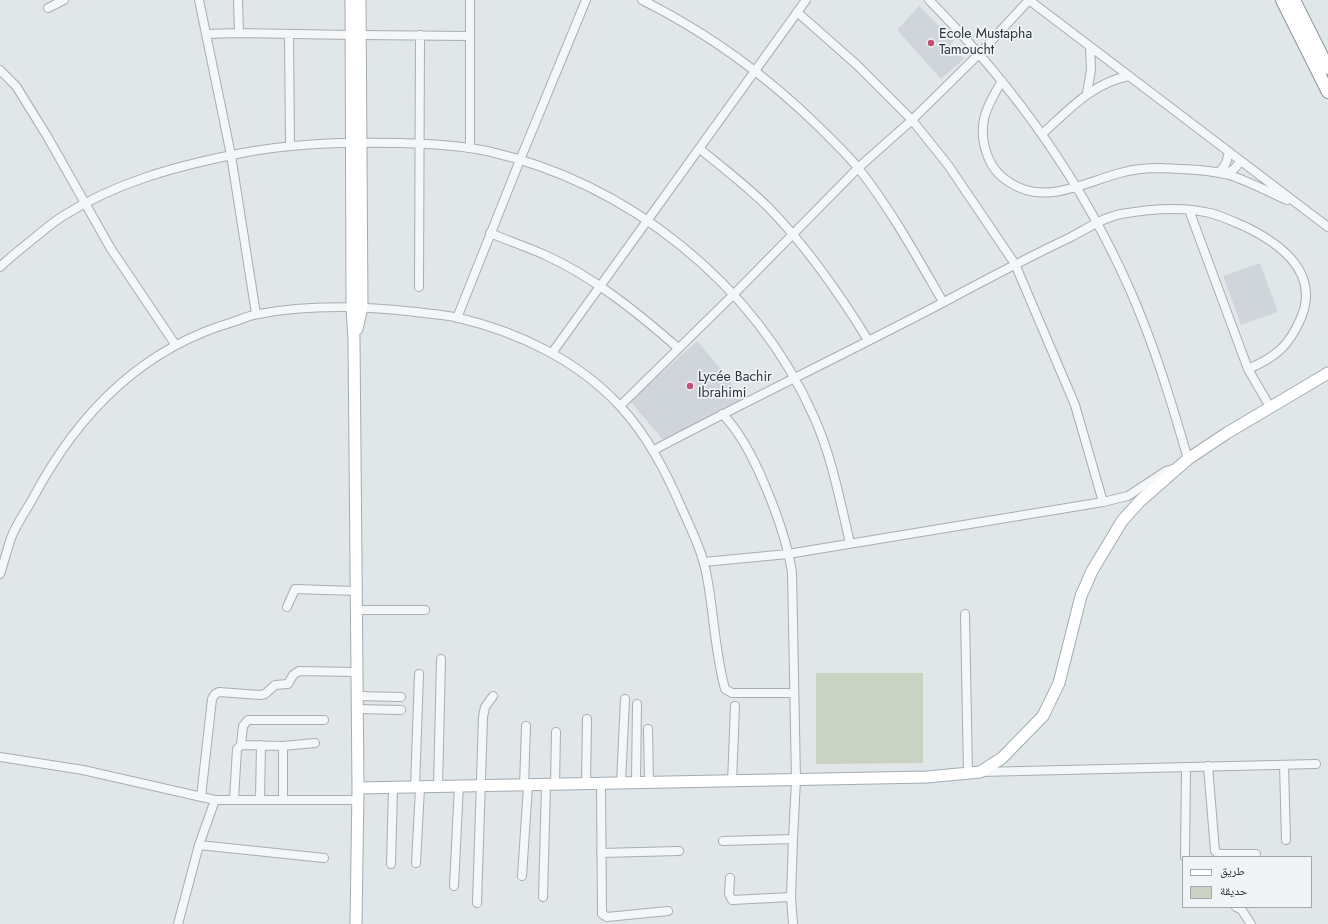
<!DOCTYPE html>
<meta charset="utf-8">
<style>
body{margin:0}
#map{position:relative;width:1328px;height:924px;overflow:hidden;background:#e1e6e9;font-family:Jost,"Noto Naskh Arabic",sans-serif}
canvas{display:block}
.legend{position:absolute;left:1182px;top:856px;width:130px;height:52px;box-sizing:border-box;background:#f1f4f6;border:1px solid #a2a8ad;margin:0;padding:5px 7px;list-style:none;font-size:12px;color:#2b363f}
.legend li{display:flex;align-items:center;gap:8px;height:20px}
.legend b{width:20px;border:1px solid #a2a8ad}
</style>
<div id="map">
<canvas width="1328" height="924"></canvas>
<ul class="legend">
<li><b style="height:5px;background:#fff"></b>طريق</li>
<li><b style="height:11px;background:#cad2c3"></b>حديقة</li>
</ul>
</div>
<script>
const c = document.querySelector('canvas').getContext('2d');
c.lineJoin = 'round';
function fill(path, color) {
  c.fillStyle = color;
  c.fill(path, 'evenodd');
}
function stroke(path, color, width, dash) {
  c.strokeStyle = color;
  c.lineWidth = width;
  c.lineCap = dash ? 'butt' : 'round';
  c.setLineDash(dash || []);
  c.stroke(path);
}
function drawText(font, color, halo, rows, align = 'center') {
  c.font = font + ' Jost,sans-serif';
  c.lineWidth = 3.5;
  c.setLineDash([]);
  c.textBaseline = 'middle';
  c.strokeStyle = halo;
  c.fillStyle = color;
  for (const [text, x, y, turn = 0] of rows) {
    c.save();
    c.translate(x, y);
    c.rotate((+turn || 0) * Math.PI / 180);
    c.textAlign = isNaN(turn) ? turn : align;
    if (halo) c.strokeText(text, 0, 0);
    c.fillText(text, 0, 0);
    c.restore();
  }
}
fill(new Path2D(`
 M919,6L954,41L950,45L964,59L941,79L897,30Z
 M1260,263L1278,312L1241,325L1223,276Z
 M697,341L725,374L742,399L663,440L630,401Z`), '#cfd5db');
fill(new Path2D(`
 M816,673H923V763L816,764Z`), '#cad2c3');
const minor = new Path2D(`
 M199,0L231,155L256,314
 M238,0L239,33
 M470,0V148
 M642,0C708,33 767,76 819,127C833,141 847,154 859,169C892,211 917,257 943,302
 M929,0C1012,84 1082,181 1130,290C1154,344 1171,401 1188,459
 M48,8L64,0
 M797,12L857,65L912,120L948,165L1015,264L1075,405L1103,502
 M207,34L239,33L351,35
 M289,34L290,145
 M360,35L470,36
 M0,70L16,86L47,136L111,249L175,344
 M1002,81C986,107 976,126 988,157C992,167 999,176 1009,182C1045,207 1086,181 1124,172C1135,169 1148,168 1160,168C1182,169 1207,169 1229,175C1249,181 1268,192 1287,200
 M1087,93L1091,70L1090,47
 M1042,134C1069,110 1092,83 1129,76
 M700,149C723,168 748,187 769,208C808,248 839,293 868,340
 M1219,173L1226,163L1229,152
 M1224,174L1234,169L1241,161
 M1189,210L1248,369L1270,407
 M490,233C509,241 527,247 545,255C594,277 638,313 678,348
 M0,267C10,257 22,248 33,239C43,231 53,222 63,216C115,183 173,167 232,155C288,143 343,142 400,143C429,144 459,145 487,151C629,183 755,284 814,417C832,457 840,501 850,543
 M419,287L420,35
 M457,318L520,160L586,0
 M552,353L806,0
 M620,406L734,294L858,168L912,120L980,53L1029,0L1328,227
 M722,414C753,443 785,529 792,572L796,780L793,839L791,897L793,924
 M654,450C750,399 849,352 946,301C987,279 1029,257 1071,237C1086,229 1104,217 1121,214C1149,209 1182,206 1210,213C1222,216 1234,222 1246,227C1281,244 1320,273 1301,318C1289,346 1276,357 1248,369
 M704,562L788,554L1103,502L1128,496L1166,471L1176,468
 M0,574C4,562 7,550 11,538C16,525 25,512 32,500C76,416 140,349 233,322C242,319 250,315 259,314C310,304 364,306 416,312C430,314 445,315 459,318C518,332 577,360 619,405C648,436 666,472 683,511C693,533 703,554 707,577C714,614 715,653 725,689L732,693H794
 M287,607L295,589L356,591
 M357,610H425
 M965,614L968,774
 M357,696L401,697
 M357,709L401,710
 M648,729L649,782
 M241,745L243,726L248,720H324
 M0,757L83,770L215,800H358
 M1284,765L1286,840
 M1208,766L1215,851L1219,854H1256
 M980,772L1316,764
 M636,782L637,704
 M732,782L735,706
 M621,783L625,699
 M601,784L602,914L607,917L668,911
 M555,785L556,732
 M586,785L587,719
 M524,786L526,726
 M438,787L441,659
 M415,788L419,674
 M201,797L212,699L215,694L219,692L260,695L265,694L275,685L288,684L293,675L299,671L357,672
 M234,799L237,749L241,745L283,746L315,743
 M260,799L261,745
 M283,799V746
 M723,841L793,839
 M199,845L324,858
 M601,853L679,851
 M1185,857L1186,767
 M416,863L420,788
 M391,864L393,788
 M522,876L528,786
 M730,878L729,894L732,900L791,897
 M454,886L459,785
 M543,897L546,786
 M477,903L483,717L485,707L493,696
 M1236,907L1241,909L1251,924
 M178,924L199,845L215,800`);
const major = new Path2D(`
 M351,0L352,307L354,339L358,788L356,924
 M357,329L362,307L360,0
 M358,788L927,777L980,772L1002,758L1043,716L1059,683L1081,596L1092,571L1122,521L1140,501L1188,459L1227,433L1328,373`);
const highway = new Path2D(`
 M1282,0L1328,92
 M1294,0L1328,68`);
stroke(minor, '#a7aeb3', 10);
stroke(major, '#a1acb4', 13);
stroke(highway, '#8a969e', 14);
stroke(minor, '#f4f6f7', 8);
stroke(major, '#fff', 11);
stroke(highway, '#fff', 12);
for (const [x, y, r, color] of [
 [931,43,4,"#c54f77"],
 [690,386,4,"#c54f77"]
]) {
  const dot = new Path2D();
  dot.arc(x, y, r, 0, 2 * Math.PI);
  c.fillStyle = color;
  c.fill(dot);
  stroke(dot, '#f1f4f6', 1.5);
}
drawText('14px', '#2b363f', '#f1f4f6', [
 ["Ecole Mustapha",939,35],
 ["Tamoucht",939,51],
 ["Lycée Bachir",698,378],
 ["Ibrahimi",698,394]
], 'left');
</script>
